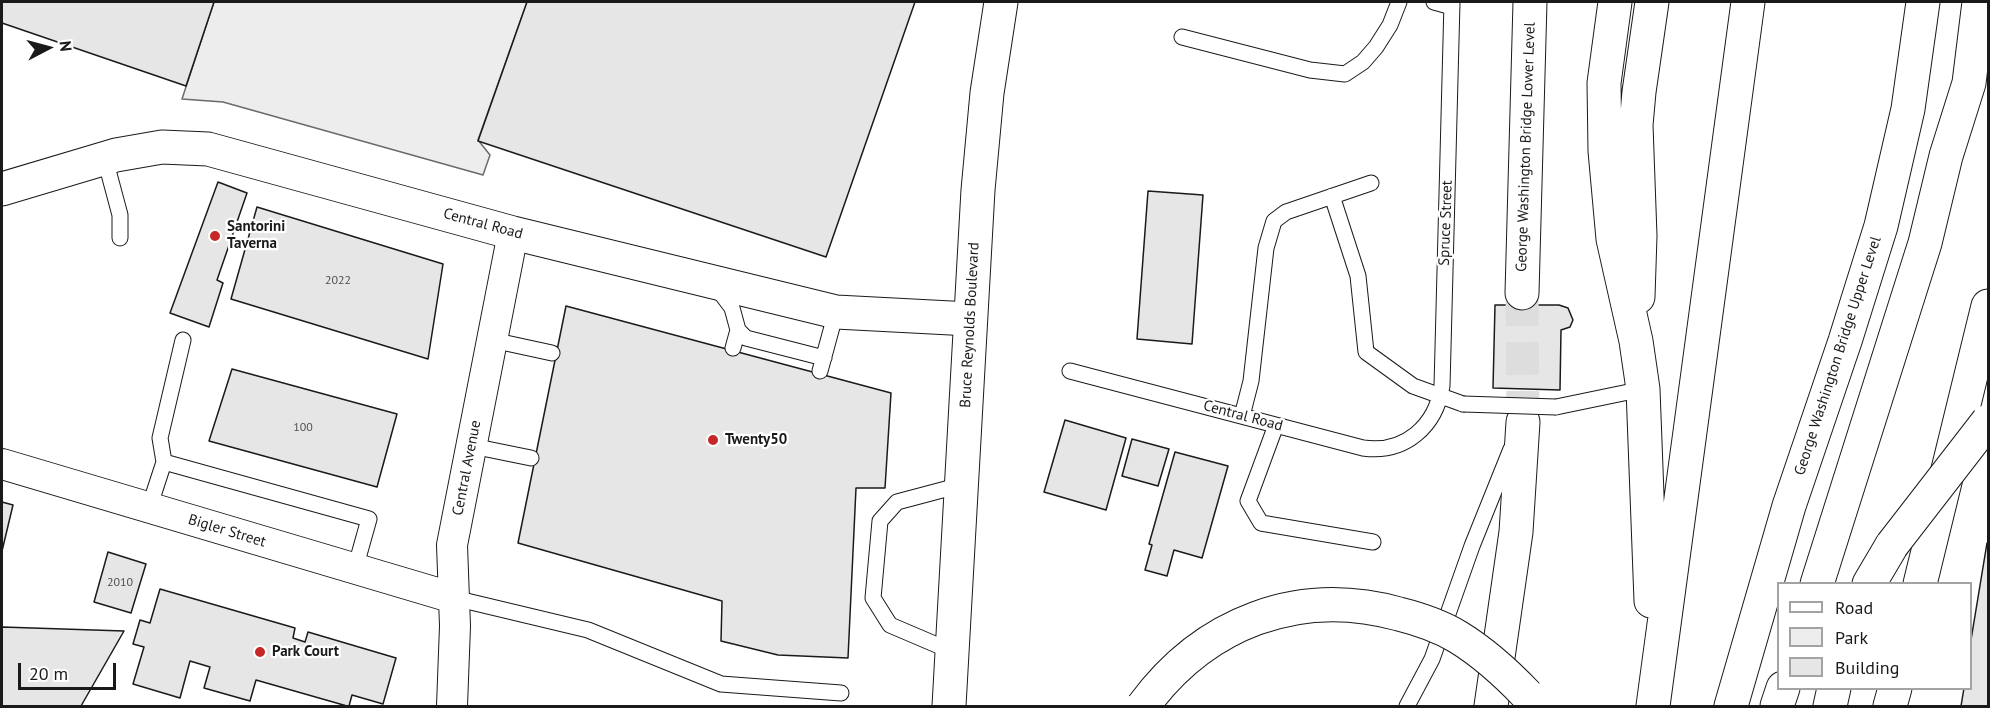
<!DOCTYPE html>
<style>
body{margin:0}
#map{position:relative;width:1990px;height:708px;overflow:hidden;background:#fff;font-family:"PT Sans",sans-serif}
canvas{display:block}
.frame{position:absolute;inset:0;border:3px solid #1a1a1a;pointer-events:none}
.legend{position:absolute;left:1777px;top:582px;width:195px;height:108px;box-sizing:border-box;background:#fff;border:2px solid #a3a3a3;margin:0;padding:8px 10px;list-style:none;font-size:18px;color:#1a1a1a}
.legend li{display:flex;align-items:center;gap:12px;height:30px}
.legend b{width:30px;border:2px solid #a3a3a3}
.north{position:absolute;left:18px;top:18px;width:60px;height:60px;-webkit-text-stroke:4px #fff;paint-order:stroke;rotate:84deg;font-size:16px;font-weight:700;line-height:24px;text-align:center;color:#1a1a1a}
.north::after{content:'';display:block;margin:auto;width:21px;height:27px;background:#1a1a1a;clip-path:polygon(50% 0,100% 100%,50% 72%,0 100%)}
.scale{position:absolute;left:18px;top:663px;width:98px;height:27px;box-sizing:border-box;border:3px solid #1a1a1a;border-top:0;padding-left:8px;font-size:18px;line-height:21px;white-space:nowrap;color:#1a1a1a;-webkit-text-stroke:4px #fff;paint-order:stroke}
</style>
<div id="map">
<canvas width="1990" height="708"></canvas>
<div class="frame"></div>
<ul class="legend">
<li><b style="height:8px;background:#fff"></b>Road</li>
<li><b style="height:16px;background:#ededed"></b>Park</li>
<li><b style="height:16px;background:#e6e6e6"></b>Building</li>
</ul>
<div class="north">N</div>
<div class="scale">20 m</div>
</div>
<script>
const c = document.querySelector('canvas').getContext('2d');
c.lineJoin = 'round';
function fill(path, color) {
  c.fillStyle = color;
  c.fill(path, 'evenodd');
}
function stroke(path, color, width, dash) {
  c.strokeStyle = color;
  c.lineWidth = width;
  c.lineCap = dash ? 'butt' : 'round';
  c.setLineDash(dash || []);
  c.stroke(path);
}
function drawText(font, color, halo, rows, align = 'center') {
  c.font = font + ' "PT Sans",sans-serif';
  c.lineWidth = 4.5;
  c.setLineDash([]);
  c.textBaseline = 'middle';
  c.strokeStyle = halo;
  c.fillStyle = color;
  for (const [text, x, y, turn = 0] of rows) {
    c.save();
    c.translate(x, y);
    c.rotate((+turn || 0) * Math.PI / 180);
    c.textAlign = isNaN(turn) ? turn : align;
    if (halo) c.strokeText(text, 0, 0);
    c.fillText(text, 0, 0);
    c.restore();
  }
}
const green = new Path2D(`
 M214,2H527L478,140L490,155L483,175L223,102L182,99Z`);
fill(green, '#ededed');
stroke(green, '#6a6a6a', 1.5);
const building = new Path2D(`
 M2,2H214L186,86L2,23Z
 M527,2H915L826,257L478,141Z
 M218,182L247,193L217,280L223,283L209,327L170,313Z
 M1148,191L1203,195L1192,344L1137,339Z
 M257,207L443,264L428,359L231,299Z
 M1495,305H1559L1568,308L1573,320L1570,327L1561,330L1560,390L1493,388Z
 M566,306L891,393L885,488H856L848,658L778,655L721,641L722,601L518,543Z
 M232,369L397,414L377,487L209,441Z
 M1065,420L1126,438L1106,510L1044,492Z
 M1132,439L1169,449L1158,486L1122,476Z
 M1175,452L1228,466L1202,558L1174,550L1167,576L1145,570L1152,545L1149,544Z
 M2,502L13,505L2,551Z
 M1987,543H1988V706H1961L1964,688H1970V646Z
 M108,552L146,564L131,613L94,602Z
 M160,589L295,628L293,638L305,642L308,632L396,658L383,704L352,695L349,706H347L256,680L250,701L204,688L210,667L190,661L180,698L133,684L144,647L133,644L140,620L150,623Z
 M2,627L124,631L81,706H2Z`);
fill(building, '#e6e6e6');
stroke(building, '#1a1a1a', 1.5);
stroke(new Path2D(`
 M1522,293L1523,422`), '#ddd', 33, [33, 16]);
const service = new Path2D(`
 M1434,2L1452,7
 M1182,37L1310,70L1345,74L1363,62L1376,47L1390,25L1399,2
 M105,159L120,215V238
 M1332,196L1358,276L1366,352L1413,386L1463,404
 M717,288L732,308L738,330L746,338L824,358
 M492,340L552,353
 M733,348L738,330
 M820,371L836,312
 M1070,371L1363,448C1405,454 1436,426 1442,386L1452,2
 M1556,407L1643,389
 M1242,416L1251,381L1266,248L1274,221L1286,212L1371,183
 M1276,425L1248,501L1261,523L1373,542
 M472,446L531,458
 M164,462L160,438L183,340
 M149,508L164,462L369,519L355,569
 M454,598L588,630L721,684L841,693
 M951,651L890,625L873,598L880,521L897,502L961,485
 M1407,706L1432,659L1472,546L1511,449`);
const minor = new Path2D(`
 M2,464L454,598
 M452,706L455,626L452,545L513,233`);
const secondary = new Path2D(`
 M2,189L116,155L162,147L208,149L513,233L836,312L970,319`);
const primary = new Path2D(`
 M949,706L978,190L987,93L1001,2`);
const motorway = new Path2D(`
 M1615,2L1604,83L1605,151L1613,239L1636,341L1643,389L1651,601
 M1522,293L1530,2
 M1638,297L1640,236L1636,125L1639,92L1652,2
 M1817,584L1925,243L1946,156L1969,83L1979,2
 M1869,584L1892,545
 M1920,584L1988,306
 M1491,706L1516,532L1523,422
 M1653,706L1748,2
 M1731,706L1789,506L1845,341L1881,226L1908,109L1923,2
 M1777,706L1783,688
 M1830,706L1834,688
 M1890,706L1895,688`);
stroke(service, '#1a1a1a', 17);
stroke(minor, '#1a1a1a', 32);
stroke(secondary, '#1a1a1a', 35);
stroke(primary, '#1a1a1a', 35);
stroke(motorway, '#1a1a1a', 35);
stroke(service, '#fff', 15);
stroke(minor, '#fff', 30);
stroke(secondary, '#fff', 33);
stroke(primary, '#fff', 33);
stroke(motorway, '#fff', 33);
const serviceBridge = new Path2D(`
 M1463,404L1556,407`);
const motorwayBridge = new Path2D(`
 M1892,545L1988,421
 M1143,706C1204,623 1298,586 1399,614C1419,619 1440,626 1458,637C1484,653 1506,673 1527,695`);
stroke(serviceBridge, '#1a1a1a', 17, []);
stroke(motorwayBridge, '#1a1a1a', 35, []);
stroke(serviceBridge, '#fff', 15);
stroke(motorwayBridge, '#fff', 33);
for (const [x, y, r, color] of [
 [215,236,6,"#c62828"],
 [713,440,6,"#c62828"],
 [260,652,6,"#c62828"]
]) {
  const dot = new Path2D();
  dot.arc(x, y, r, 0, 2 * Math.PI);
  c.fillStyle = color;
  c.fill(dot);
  stroke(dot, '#fff', 2);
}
drawText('12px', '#4d4d4d', null, [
 ["2022",338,281],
 ["100",303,428],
 ["2010",120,583]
]);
drawText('15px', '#1a1a1a', '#fff', [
 ["George Washington Bridge Lower Level",1526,147,-88],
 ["Spruce Street",1446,223,-88],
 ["Central Road",483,224,15],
 ["Bruce Reynolds Boulevard",970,325,-87],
 ["George Washington Bridge Upper Level",1838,356,-72],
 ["Central Road",1243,416,15],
 ["Central Avenue",467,468,-79],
 ["Bigler Street",227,531,17]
]);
drawText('bold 15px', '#1a1a1a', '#fff', [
 ["Santorini",227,227],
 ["Taverna",227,244],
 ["Twenty50",725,440],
 ["Park Court",272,652]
], 'left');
</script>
